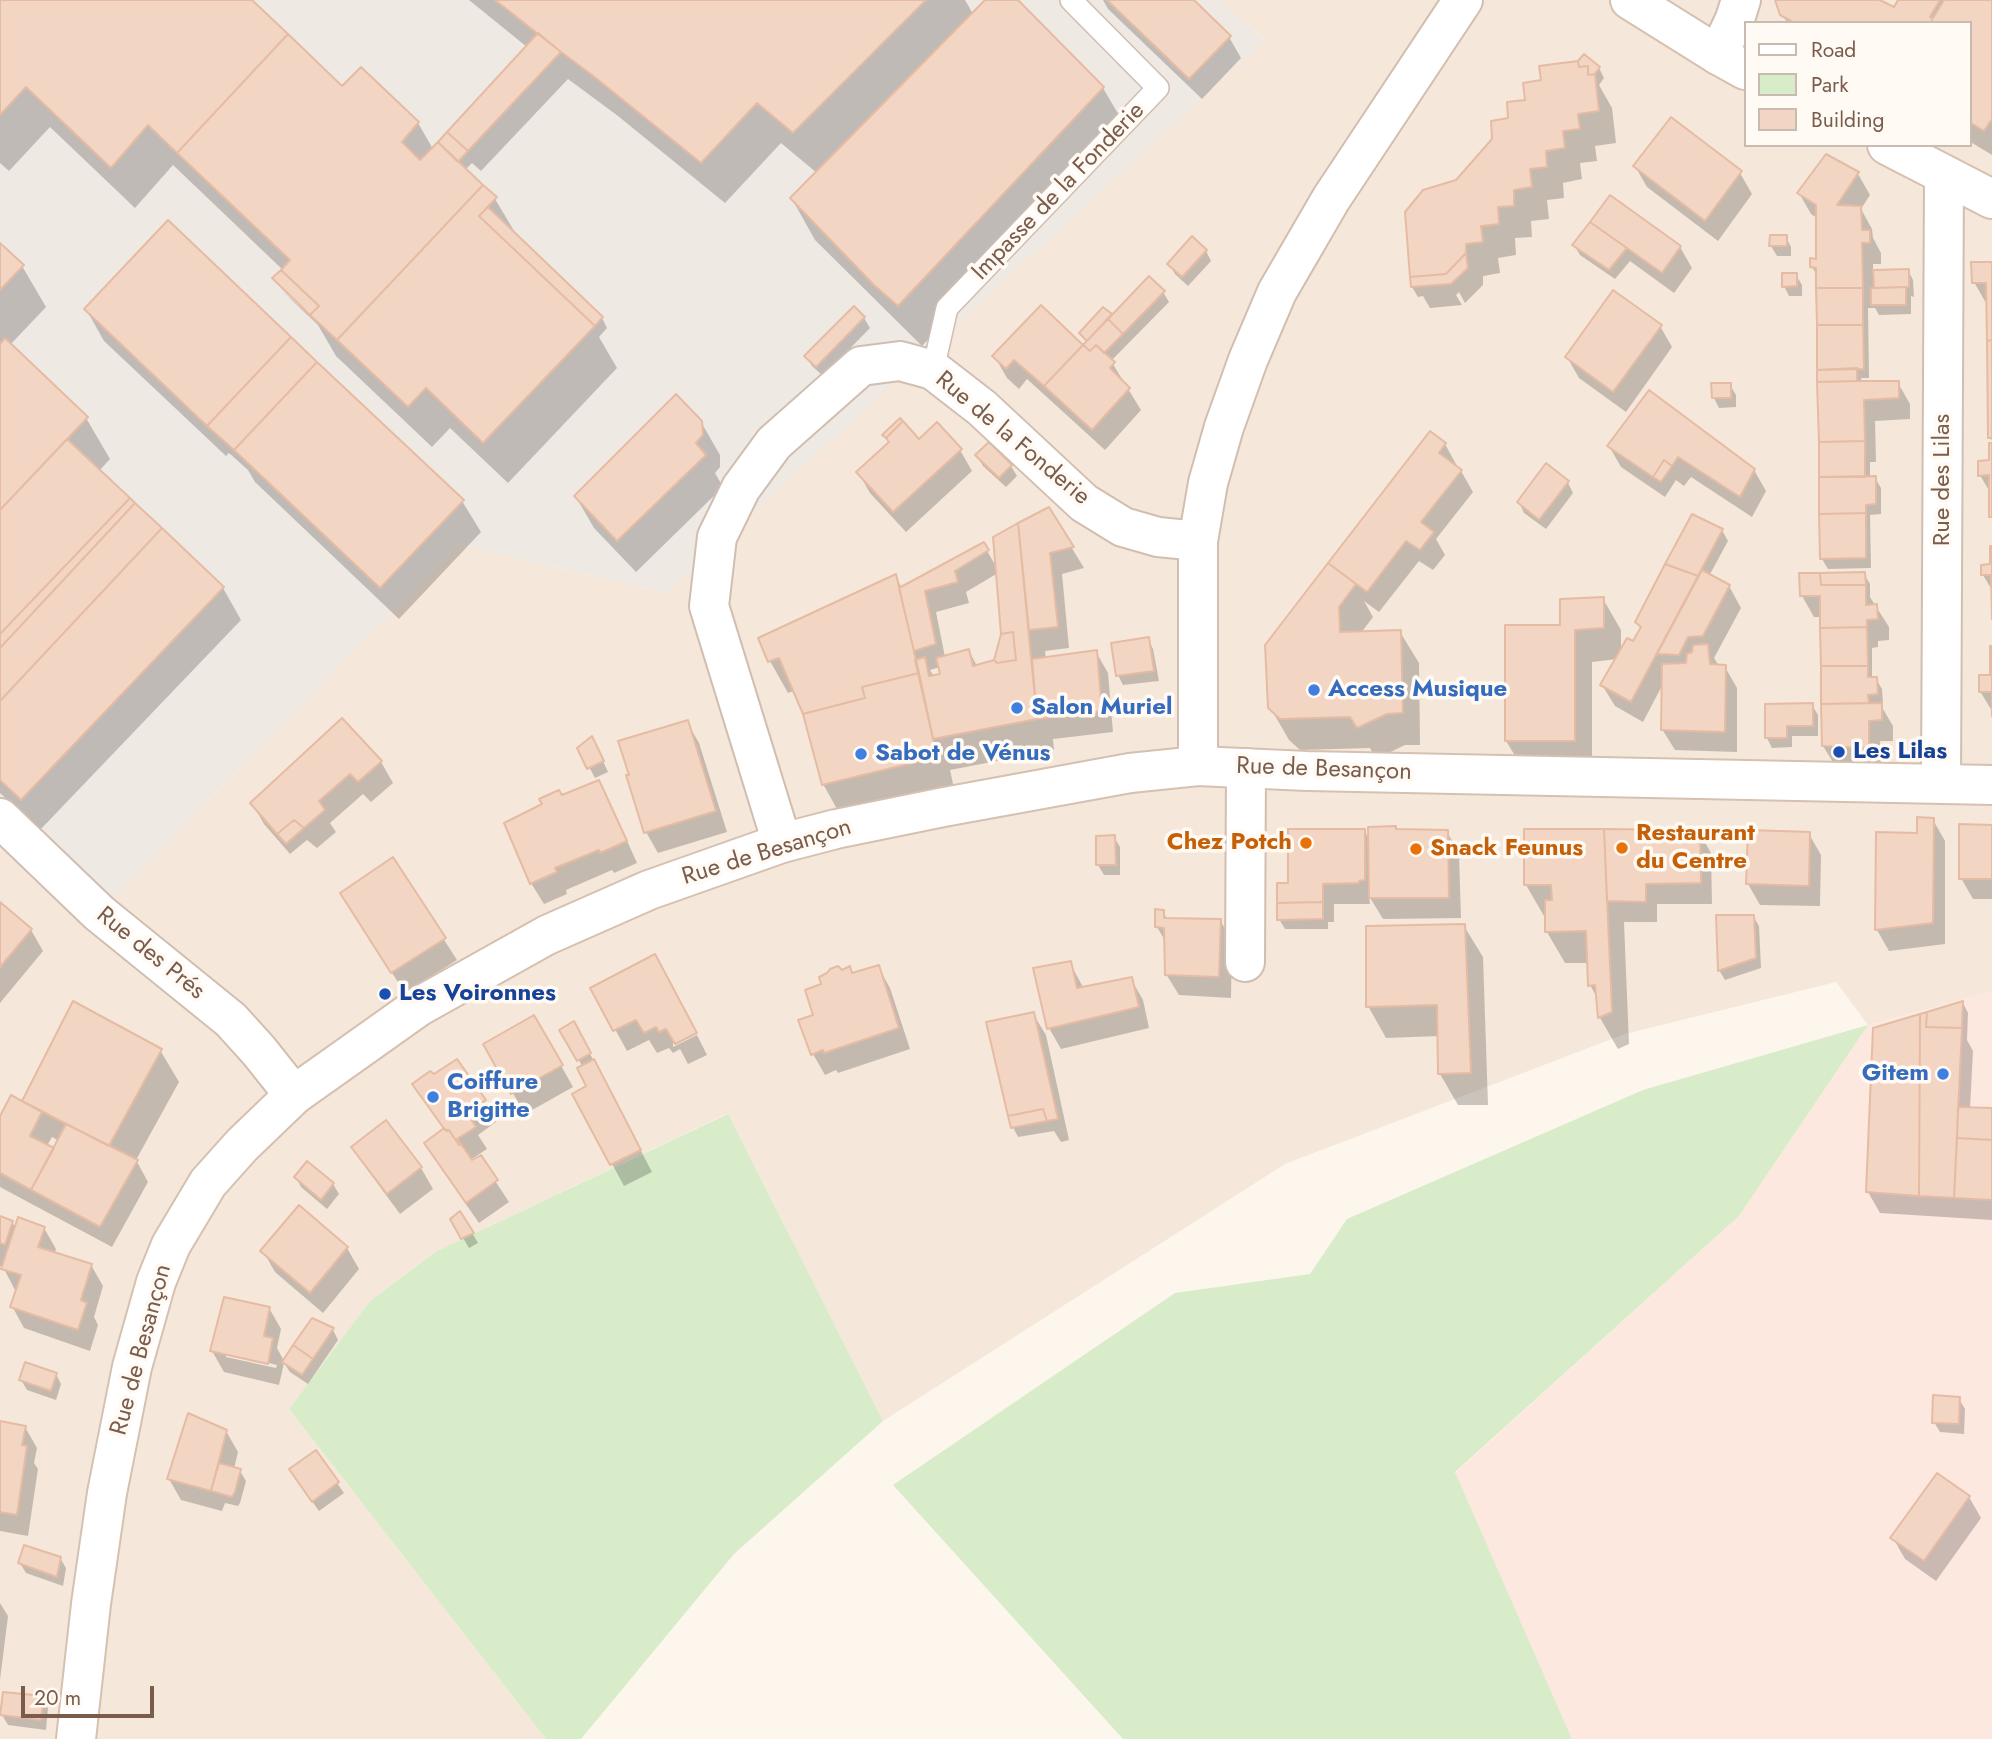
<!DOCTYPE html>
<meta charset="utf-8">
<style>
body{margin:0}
#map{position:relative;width:1992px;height:1739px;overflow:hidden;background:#fdf6ec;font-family:Jost,sans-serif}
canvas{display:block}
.legend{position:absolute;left:1744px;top:21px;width:228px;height:126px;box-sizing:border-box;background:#fffaf3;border:2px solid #cabbb1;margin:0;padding:9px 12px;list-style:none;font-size:21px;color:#7a5c4d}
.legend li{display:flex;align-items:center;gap:14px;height:35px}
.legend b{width:35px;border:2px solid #cabbb1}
.scale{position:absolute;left:21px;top:1686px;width:133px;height:32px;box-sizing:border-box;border:4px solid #7a5c4d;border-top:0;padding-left:9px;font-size:21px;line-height:24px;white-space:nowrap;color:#7a5c4d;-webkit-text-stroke:5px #fffaf3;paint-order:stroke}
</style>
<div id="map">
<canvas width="1992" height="1739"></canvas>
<ul class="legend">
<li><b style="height:9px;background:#fff"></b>Road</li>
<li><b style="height:19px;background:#d8ecc9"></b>Park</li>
<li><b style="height:19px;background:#f3d5c3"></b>Building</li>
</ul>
<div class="scale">20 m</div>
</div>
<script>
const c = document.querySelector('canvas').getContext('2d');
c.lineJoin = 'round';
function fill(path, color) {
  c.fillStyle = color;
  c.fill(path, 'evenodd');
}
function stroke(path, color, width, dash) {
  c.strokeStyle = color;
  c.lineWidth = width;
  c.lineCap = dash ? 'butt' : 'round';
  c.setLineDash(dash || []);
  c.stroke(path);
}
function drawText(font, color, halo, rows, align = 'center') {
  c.font = font + ' Jost,sans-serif';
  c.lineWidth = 7;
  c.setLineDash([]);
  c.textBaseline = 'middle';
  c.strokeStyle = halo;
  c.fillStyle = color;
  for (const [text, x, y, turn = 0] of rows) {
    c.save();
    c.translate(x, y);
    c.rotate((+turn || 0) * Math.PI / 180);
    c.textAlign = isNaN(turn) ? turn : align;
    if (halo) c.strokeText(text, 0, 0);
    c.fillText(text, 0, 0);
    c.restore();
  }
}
fill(new Path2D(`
 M1218,0H1992V992L1868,1025L1836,982L1625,1034L1285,1164L883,1421L727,1114L435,1252L370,1301L289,1409L546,1739H0V805L103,908L458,544L666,593L1264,39ZM1745,23H1969V145H1745Z`), '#f5e8da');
fill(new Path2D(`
 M1992,992V1739H1572L1455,1473L1739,1216L1868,1025Z`), '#fde8e0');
fill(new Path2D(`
 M0,0H1218L1265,40L666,593L458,544L103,908L0,805Z`), '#efe9e4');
fill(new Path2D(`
 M1868,1025L1739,1216L1455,1472L1572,1739H1123L893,1485L1175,1293L1310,1274L1347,1219L1643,1090Z
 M728,1114L883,1421L734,1554L581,1739H546L289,1409L370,1301L435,1252Z`), '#d8ecc9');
fill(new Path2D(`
 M0,0H249L342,89L418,123L433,149L527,47L469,0H965L973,14L987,0H1015L1103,88L1127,129L922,346L815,240L792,199L817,173L781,143L725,203L618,116L568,79L481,171L472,163L465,170L495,199L519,239L602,318L607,328L599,337L617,368L508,483L450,428L432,447L336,356L318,325L280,289L308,314L283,270L173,165L135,208L50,127L9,171L0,163Z
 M1103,0H1191L1229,37L1241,58L1202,99L1108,9Z
 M1776,0H1877L1894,10L1900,0H1992V155L1969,141V23H1787Z
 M1599,68L1604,78L1599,85L1612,108L1616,143L1595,146L1597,161L1580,163L1582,179L1563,183L1564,198L1547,200L1549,219L1531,221L1532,237L1515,238L1516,255L1498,258L1500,273L1483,276V285L1465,303L1459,292L1456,295L1462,305L1430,308L1423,296L1418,297L1412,287L1457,182L1527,102Z
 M1827,156L1858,174L1870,195L1861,209L1872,229L1873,238L1881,253V264H1873V271L1908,270L1913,280L1914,297L1911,296V314L1879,315L1875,308H1868L1869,378H1861L1862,383H1898L1910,404V419L1875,421L1876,462H1870V478H1875L1881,488V514L1870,515L1871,568L1828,569L1822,559L1818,277L1812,267L1817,260V218L1811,214L1799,193Z
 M1635,166L1740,173L1752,194L1718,241L1647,187Z
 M1786,237L1791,247V256H1777L1771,246Z
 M0,245L22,266L46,307L10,345L86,418L110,459L99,471L223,588L241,620L40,830L0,793Z
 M1574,245L1680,247L1692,268L1674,293L1630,261L1615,279L1580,255Z
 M1206,251L1211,261L1188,286L1175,274L1169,264Z
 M1992,264V441L1990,437L1988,303H1986L1974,282Z
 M1796,275L1802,285V296H1789L1784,286Z
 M1163,292L1169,302L1111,361L1141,410L1105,450L1027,379L1019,389L1007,378L995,357L1083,347L1087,343L1081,333L1103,310L1112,317Z
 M86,309L462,501L481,532L399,619L255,482L248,470L229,453L226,456L104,341Z
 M864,318L870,328L823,376L812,366L806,356Z
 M1660,326L1672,347L1626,412L1579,378L1567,357Z
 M1730,385L1736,395V407L1719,408L1714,398Z
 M1650,392L1754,470L1766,491L1752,517L1691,477L1684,486L1676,480L1665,497L1621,467L1609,446Z
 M701,422L720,455V467L715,473L723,487L636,572L594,528L576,497Z
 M1430,434L1445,444L1457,466L1456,467L1461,471L1473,492L1436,539L1445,555L1433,570L1419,561L1379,612L1364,601L1373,617L1361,633L1400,632L1419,663L1420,745H1405L1376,759L1370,748L1300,750L1289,740L1270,707L1328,565Z
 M884,435L960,450L972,471L906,532L870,493L858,472L889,444Z
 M989,445L1011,466L1017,476L1006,487L983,466L977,456Z
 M1992,445V519L1991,494L1980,475L1990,462Z
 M1568,483L1573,493L1546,529L1524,513L1519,502Z
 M1048,509L1084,568L1062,574L1069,648L1045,651L1046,659L1096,652L1108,673L1113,732L1053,739L1054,750L950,770L954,788L841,816L823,784L803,706L796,690L788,693L770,661L760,638L896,577L902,588L983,544L997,568L995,538ZM998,573L1003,636L996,661L977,666L969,651L945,657L936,612L969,603L966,592ZM940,667L942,675L934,677L930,670Z
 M1722,530L1728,541L1709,576L1729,586L1741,608L1714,658L1719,666L1725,667L1737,688V752L1675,750L1662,729L1663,684L1643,722L1615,706L1602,685L1617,659L1592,662V772H1525L1506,741L1562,627L1603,599L1621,630V651L1633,644L1641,630L1637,622Z
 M1992,566V590L1983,575Z
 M1864,574L1870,584V597L1889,627V640L1878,641V647L1872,648V679H1876L1882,689L1883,704H1880L1893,726V741H1880L1881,768L1836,767L1823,746L1822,617H1814L1802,596Z
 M1148,639L1153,649L1159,681L1123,685L1118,675Z
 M1992,647V711L1980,691L1991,676Z
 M1812,705L1818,715V736H1792V747L1772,748L1767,738Z
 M342,720L381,762L393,783L371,802L363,794L330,823L336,832L317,848L307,840L290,854L264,824L252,803Z
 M687,722L699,743L727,832L658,853L646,832L629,777Z
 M579,748H597L608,772L595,778Z
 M598,782L610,803L637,863L614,873L612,870L566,890L567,894L544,904L531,883L561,797Z
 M1933,820L1945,841V944L1889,951L1877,930L1919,834Z
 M1992,827V899H1973L1961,878Z
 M1364,830L1370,841L1397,831L1447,832L1459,853L1461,918L1383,919L1369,896L1370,904H1334V922H1328V929H1285L1279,919L1289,884Z
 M1699,832L1711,853L1712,904H1657V922H1624L1629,1044L1618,1049L1600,1018L1598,999L1590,985L1589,963H1565L1547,932V916H1544L1526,885Z
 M1809,834L1821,855L1820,906L1760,905L1748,884Z
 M1114,837L1120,847V875H1104L1098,865Z
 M393,860L457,960L405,993L354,914Z
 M0,904L31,930L43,951L0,1003Z
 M1163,912L1168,920H1220L1232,941L1231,998L1179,995L1166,974V942L1157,927Z
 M1753,916L1759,926L1761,968L1725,980L1719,970Z
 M1464,926L1483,957L1488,1105H1458L1440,1074L1439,1036L1386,1038L1368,1006Z
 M1070,963L1084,989L1131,979L1143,1000L1149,1028L1061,1049L1049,1028Z
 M878,967L890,988L910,1049L838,1073L836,1070L825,1075L813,1054L815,1016L823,985L849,968L853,975Z
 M593,989L695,1032L673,1043V1047L697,1035L707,1055L688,1064L680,1049L673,1053L669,1048L657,1053L649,1040L627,1051Z
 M1963,1003L1968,1013L1967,1040L1973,1051L1970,1109L1992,1110V1220L1880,1213L1868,1192Z
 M1033,1014L1046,1035L1069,1140L1061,1142L1054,1131L1018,1137L1013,1127Z
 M534,1017L573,1087L525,1114L485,1045Z
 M561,1031L579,1033L652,1172L624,1186L575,1095L588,1087L583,1067Z
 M160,1050L179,1082L136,1160L148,1182L112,1247L0,1187V1120L27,1105L24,1101ZM52,1137L59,1141L54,1150L47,1146Z
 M456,1061L484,1101L496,1122L478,1135L487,1149L470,1160L471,1162L480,1158L509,1202L479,1223L438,1164L426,1143L444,1130L415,1085L434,1077Z
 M353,1147L421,1168L433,1189L400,1214L366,1168Z
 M308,1163L333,1184L339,1194L327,1209L301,1187L296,1177Z
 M460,1213L478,1243L469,1248L452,1219Z
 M0,1218L12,1222L16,1229L44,1228L56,1249L54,1254L91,1265L103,1286L94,1317L98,1325L90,1351L24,1328L12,1306L17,1291L15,1290L3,1267L0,1266Z
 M347,1248L359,1269L323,1313L275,1272L263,1251Z
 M269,1308L281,1329L277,1348L284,1361L333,1330L338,1340L308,1384L290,1372L284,1363L279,1385L224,1372L212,1351ZM226,1353L277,1365L276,1368L226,1357Z
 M56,1374L61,1384L56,1400L27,1390L21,1380Z
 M1959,1399L1965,1409L1964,1434L1940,1432L1934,1422Z
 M0,1423L25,1427L37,1448L34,1463L38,1469L28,1536L0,1531Z
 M226,1431L238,1452L234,1469L240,1471L246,1481L240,1503L238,1506L225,1503L222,1511L181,1500L169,1479Z
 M316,1453L344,1493L319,1511L297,1480Z
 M1969,1497L1981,1518L1936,1581L1905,1559L1893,1538Z
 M60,1558L66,1568L63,1586L26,1573L20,1563Z
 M0,1603L8,1616L0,1680Z
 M42,1698L48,1708L46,1730L8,1725L2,1715Z`), '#0003');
const building = new Path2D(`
 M0,0H252L288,34L177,153L148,125L111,168L26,87L0,115Z
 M495,0H926L793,133L757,103L701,163L592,75L561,52Z
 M985,0H1018L1104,87L898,306L874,285L790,198Z
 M1107,0H1194L1231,36L1189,79Z
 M1775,0H1880L1894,7L1898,0H1940L1930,17L1933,18L1930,23H1795L1780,15Z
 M1944,0H1992V119L1984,131L1969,122V23H1930Z
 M538,33L561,52L468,151L447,132Z
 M288,34L342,86L361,67L419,122L402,142L420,160L438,142L483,185L337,340L310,315L319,306L281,270L290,260L177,153Z
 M1584,54L1600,67L1595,74L1588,75V66L1579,67L1578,61Z
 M1578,61L1579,67L1588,66V75L1595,74L1599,111L1578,114L1580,129L1563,131L1565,148L1546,151L1547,167L1530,169L1532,187L1514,190V206L1498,207L1499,224L1481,226L1483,242L1466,244V253L1446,274L1410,277L1405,212L1423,190L1456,180L1492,139L1491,121L1508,118L1507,102L1525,100L1523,83L1541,80L1539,66Z
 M1671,117L1742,171L1705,221L1633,166Z
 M447,132L468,151L458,162L438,142Z
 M1826,154L1859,172L1837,205L1861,206L1862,230H1870V243H1862L1863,288H1816V268L1810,267V258L1816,259V205L1797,193Z
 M483,185L497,197L479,216L595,326L483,443L426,388L408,407L337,340Z
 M1610,195L1681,246L1662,273L1590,222Z
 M488,207L603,317L595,326L479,216Z
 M168,220L291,337L207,426L84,309Z
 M1590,222L1627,248L1609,270L1572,245Z
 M1770,235H1787V246H1769Z
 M1192,236L1207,250L1182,277L1167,264Z
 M0,243L24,265L0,290Z
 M1466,253L1468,268L1451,284L1411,287L1410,277L1446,274Z
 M1971,262H1992V340L1987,341L1986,283H1972Z
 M1909,269V287L1874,288L1873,270Z
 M281,270L319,306L310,315L272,278Z
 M1782,273H1797V286L1782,287Z
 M1149,276L1165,291L1123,334L1108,319Z
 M1906,287V305H1871V288Z
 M1816,288H1863V325H1817Z
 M1613,290L1662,325L1613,392L1565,357Z
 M1041,305L1083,345L1044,386L1014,360L1006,369L992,356Z
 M854,306L865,317L816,367L804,356Z
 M1103,307L1112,314L1087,341L1079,333Z
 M1108,319L1123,334L1104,353L1096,345L1090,351L1083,345Z
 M1817,325H1863L1864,369L1817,370Z
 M291,337L317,362L234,450L207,426Z
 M5,338L88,417L0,510V344Z
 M1992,340V438H1988L1987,341Z
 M1083,345L1090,351L1096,345L1115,362L1110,368L1130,388L1092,430L1044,386Z
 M317,362L464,500L380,588L234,450Z
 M1857,368V381L1817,382V370Z
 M1857,381H1899V398L1864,400L1865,441L1819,442L1817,382Z
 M1711,383H1731V398H1712Z
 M1649,390L1755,469L1740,497L1678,457L1672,466L1664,460L1653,477L1607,446Z
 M676,394L702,421L703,435L696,443L706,455L617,541L574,496Z
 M900,418L903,421L886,438L882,435Z
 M903,421L919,439L937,422L962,449L893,512L856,472L889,442L886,438Z
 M1430,431L1446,443L1439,453L1462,470L1421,522L1434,532L1420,550L1406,541L1367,592L1328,563Z
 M67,439L130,498L0,634V510Z
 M1865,441V477H1819V442Z
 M989,442L1012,465L999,478L975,455Z
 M1989,443H1992V517H1989V475L1978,476V461L1989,460Z
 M1664,460L1672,466L1661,482L1653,477Z
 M1546,463L1569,481L1539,520L1517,502Z
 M1876,476V504L1866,505V513L1819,514V477Z
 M130,498L135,503L0,648V634Z
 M135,503L162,528L0,701V648Z
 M1049,507L1074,547L1050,553L1058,627L1029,630L1018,523Z
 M1866,513V558L1820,559L1819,514Z
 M1692,514L1723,529L1698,576L1665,564Z
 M1018,523L1037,719L933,739L915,660L925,657L929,676L940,674L936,658L969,649L973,666L994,660L997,663L1016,660L1013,632L1001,634L993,537Z
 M162,528L224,587L21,800L0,780V701Z
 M984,542L989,550L955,571L958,582L925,591L936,644L914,651L899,588Z
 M1990,546H1992V619L1991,575H1981V565L1990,564Z
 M1328,563L1356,584L1339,607L1340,632L1401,630L1403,713L1387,714L1357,728L1350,717L1280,719L1268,708L1265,645Z
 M1665,564L1698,576L1631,702L1600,685L1627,638L1633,641L1641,627L1635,622Z
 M1702,570L1730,585L1703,636L1688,637L1679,655L1657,654Z
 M1865,572L1866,585H1821L1820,573Z
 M1799,573H1820L1821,585H1866V605L1877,604L1878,619L1867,620V627L1820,628V596H1800Z
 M896,574L919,673L862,687L865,698L803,714L779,658L768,662L758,638Z
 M1604,597V628L1575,630V741H1505V625H1560V599Z
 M1867,627L1868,666H1821L1820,628Z
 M1013,632L1016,660L997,663L994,660L1001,634Z
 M1149,637L1154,671L1116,676L1111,643Z
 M1708,644L1710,664L1726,665L1725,732L1661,730L1662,664L1686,663L1687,654L1692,652L1693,645Z
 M1990,646H1992V716V692H1979V675H1990Z
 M1097,650L1102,711L1037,719L1032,659Z
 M1821,666H1868V677H1877L1878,694L1868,695L1869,703L1821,704Z
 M919,673L937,757L822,785L803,714L865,698L862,687Z
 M1813,703V726H1787V738H1765V704Z
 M1882,703V720L1869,721V748L1822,746L1821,704Z
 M342,718L382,761L358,782L350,774L319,801L325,810L304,828L294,820L277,834L250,803Z
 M688,720L716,811L644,833L626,775H629L618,741Z
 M592,736L604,761L587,769L577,748Z
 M599,780L627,841L600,853L599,850L555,868L557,872L530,884L504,823L542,804L539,799L559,790L562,795Z
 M1917,817L1934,818L1933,923L1875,930L1876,832L1917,833Z
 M294,820L304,828L286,844L277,834Z
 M1959,824L1992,825V879H1959Z
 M1396,826V829L1448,830L1449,898H1369L1368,827Z
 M1288,829H1365V880L1359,881V883L1323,884V902L1277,903V883H1288Z
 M1524,829H1604L1612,1012L1598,1018L1595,985L1588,986L1586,931L1545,932V900H1552L1551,885H1524Z
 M1604,829L1700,830L1701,883L1646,884V902L1607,901Z
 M1748,830L1810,832L1809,886L1746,884Z
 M1115,835L1116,865H1096V836Z
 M393,857L446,938L391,973L340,893Z
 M0,902L32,929L0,967Z
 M1323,902V919L1277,920V903Z
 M1155,909L1164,910V918L1221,919L1219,977L1165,975L1164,928L1155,927Z
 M1716,915H1754L1756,958L1718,971Z
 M1465,924L1471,1073L1438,1074L1437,1005L1366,1007V926Z
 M655,954L697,1033L675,1044L666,1029L659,1032L656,1027L644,1033L636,1020L613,1031L590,988Z
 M1071,961L1077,988L1132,977L1139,1007L1047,1029L1033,968Z
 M879,965L899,1028L824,1053L823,1050L811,1055L798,1020L813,1015L805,990L821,984L819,977L827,973L830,969L838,966L842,970L850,966L852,973Z
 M73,1001L162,1049L109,1146L22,1101Z
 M1963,1001L1962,1028L1926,1027L1927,1012Z
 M1034,1012L1058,1119L1047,1121L1043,1109L1008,1116L986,1022Z
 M1927,1012L1926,1027L1962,1028L1954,1198L1919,1196L1920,1014Z
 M1920,1014L1919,1196L1866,1192L1873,1028Z
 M534,1015L563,1065L511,1094L483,1044Z
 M574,1021L591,1053L577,1061L559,1030Z
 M457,1059L486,1100L467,1113L476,1127L457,1139L461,1144L459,1145L449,1130H445L412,1084L430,1071L434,1074Z
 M594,1059L641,1150L610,1165L572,1094L586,1086L577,1068Z
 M11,1095L42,1112L30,1136L54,1148L31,1190L0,1173V1116Z
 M1958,1107L1992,1108V1140L1957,1138Z
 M1043,1109L1047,1121L1011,1128L1008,1116Z
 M386,1120L422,1167L387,1194L351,1147Z
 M66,1124L138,1160L100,1227L31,1190Z
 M444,1128L447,1131L449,1130L459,1145L461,1144L472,1160L481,1155L498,1180L466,1203L424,1143Z
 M1957,1138L1992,1140V1200L1954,1198Z
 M307,1161L334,1183L321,1200L294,1177Z
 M299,1205L348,1247L310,1293L260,1251Z
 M460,1211L474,1233L461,1239L450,1219Z
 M0,1216L13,1221L5,1245L0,1243Z
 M18,1217L45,1227L38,1247L92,1264L81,1300L87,1303L78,1330L10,1307L21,1275L1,1269Z
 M224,1297L270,1307L264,1336L273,1338L268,1364L210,1351Z
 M312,1318L334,1328L313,1359L293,1345Z
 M293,1345L313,1359L302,1375L282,1362Z
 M25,1362L57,1373L51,1391L19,1380Z
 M1933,1395L1960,1397L1959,1424L1932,1423Z
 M188,1413L227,1430L211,1491L167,1479Z
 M0,1421L26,1426L22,1445L27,1446L17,1515L0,1512Z
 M316,1450L339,1482L312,1502L289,1469Z
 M219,1463L241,1469L235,1492L232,1497L211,1491Z
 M1937,1473L1970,1496L1924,1561L1890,1538Z
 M24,1545L61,1557L57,1577L18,1563Z
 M3,1692L44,1696L41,1720L0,1715Z`);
fill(building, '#f3d5c3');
stroke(building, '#e6bba3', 2);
const lane = new Path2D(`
 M933,370L947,308L1158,88L1071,0`);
const street = new Path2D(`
 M1718,55L1735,19L1741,0
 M1198,766V541L1208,483L1224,427L1248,360L1277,292L1331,199L1463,0
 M1941,783L1944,176
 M0,818L99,913L231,1020L259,1051L294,1095
 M782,843L709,606L717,537L741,488L774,443L861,366L900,361L933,370L982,408L1084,503L1123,527L1158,537L1198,541
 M1245,962L1246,768`);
const secondary = new Path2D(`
 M1630,0L1718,55L1745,70
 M1887,145L1992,199
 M76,1739L91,1604L107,1493L132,1367L156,1282L171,1245L208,1183L242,1145L294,1095L418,1007L547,935L649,890L782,843L836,829L944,807L1130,773L1198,766L1307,771L1992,785`);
stroke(lane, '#d1beb0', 24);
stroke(street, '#d1beb0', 42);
stroke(secondary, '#d6c0b0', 42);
stroke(lane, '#fff', 21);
stroke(street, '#fff', 38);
stroke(secondary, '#fff', 38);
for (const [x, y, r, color] of [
 [1314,690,7,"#3f7fe0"],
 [1017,708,7,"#3f7fe0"],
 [1839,752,7,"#1a4fb4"],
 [861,754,7,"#3f7fe0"],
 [1306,843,7,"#e8710a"],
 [1622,848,7,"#e8710a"],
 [1416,849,7,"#e8710a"],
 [385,994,7,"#1a4fb4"],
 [1943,1074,7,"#3f7fe0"],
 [433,1097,7,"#3f7fe0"]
]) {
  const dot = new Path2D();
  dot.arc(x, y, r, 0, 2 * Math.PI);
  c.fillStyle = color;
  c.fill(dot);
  stroke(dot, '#fffaf3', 2.5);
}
drawText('24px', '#7a5c4d', '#fffaf3', [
 ["Impasse de la Fonderie",1059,192,-46],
 ["Rue de la Fonderie",1012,439,40],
 ["Rue des Lilas",1943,480,-90],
 ["Rue de Besançon",1324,770,2],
 ["Rue de Besançon",767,853,-17],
 ["Rue des Prés",150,954,39],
 ["Rue de Besançon",142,1350,-75]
]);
drawText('bold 24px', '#366cbe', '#fffaf3', [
 ["Access Musique",1328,690],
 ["Salon Muriel",1031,708],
 ["Sabot de Vénus",875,754],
 ["Gitem",1929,1074,"right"],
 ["Coiffure",447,1083],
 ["Brigitte",447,1111]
], 'left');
drawText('bold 24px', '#164399', '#fffaf3', [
 ["Les Lilas",1853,752],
 ["Les Voironnes",399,994]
], 'left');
drawText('bold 24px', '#c56008', '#fffaf3', [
 ["Restaurant",1636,834],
 ["du Centre",1636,862],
 ["Chez Potch",1292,843,"right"],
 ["Snack Feunus",1430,849]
], 'left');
</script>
